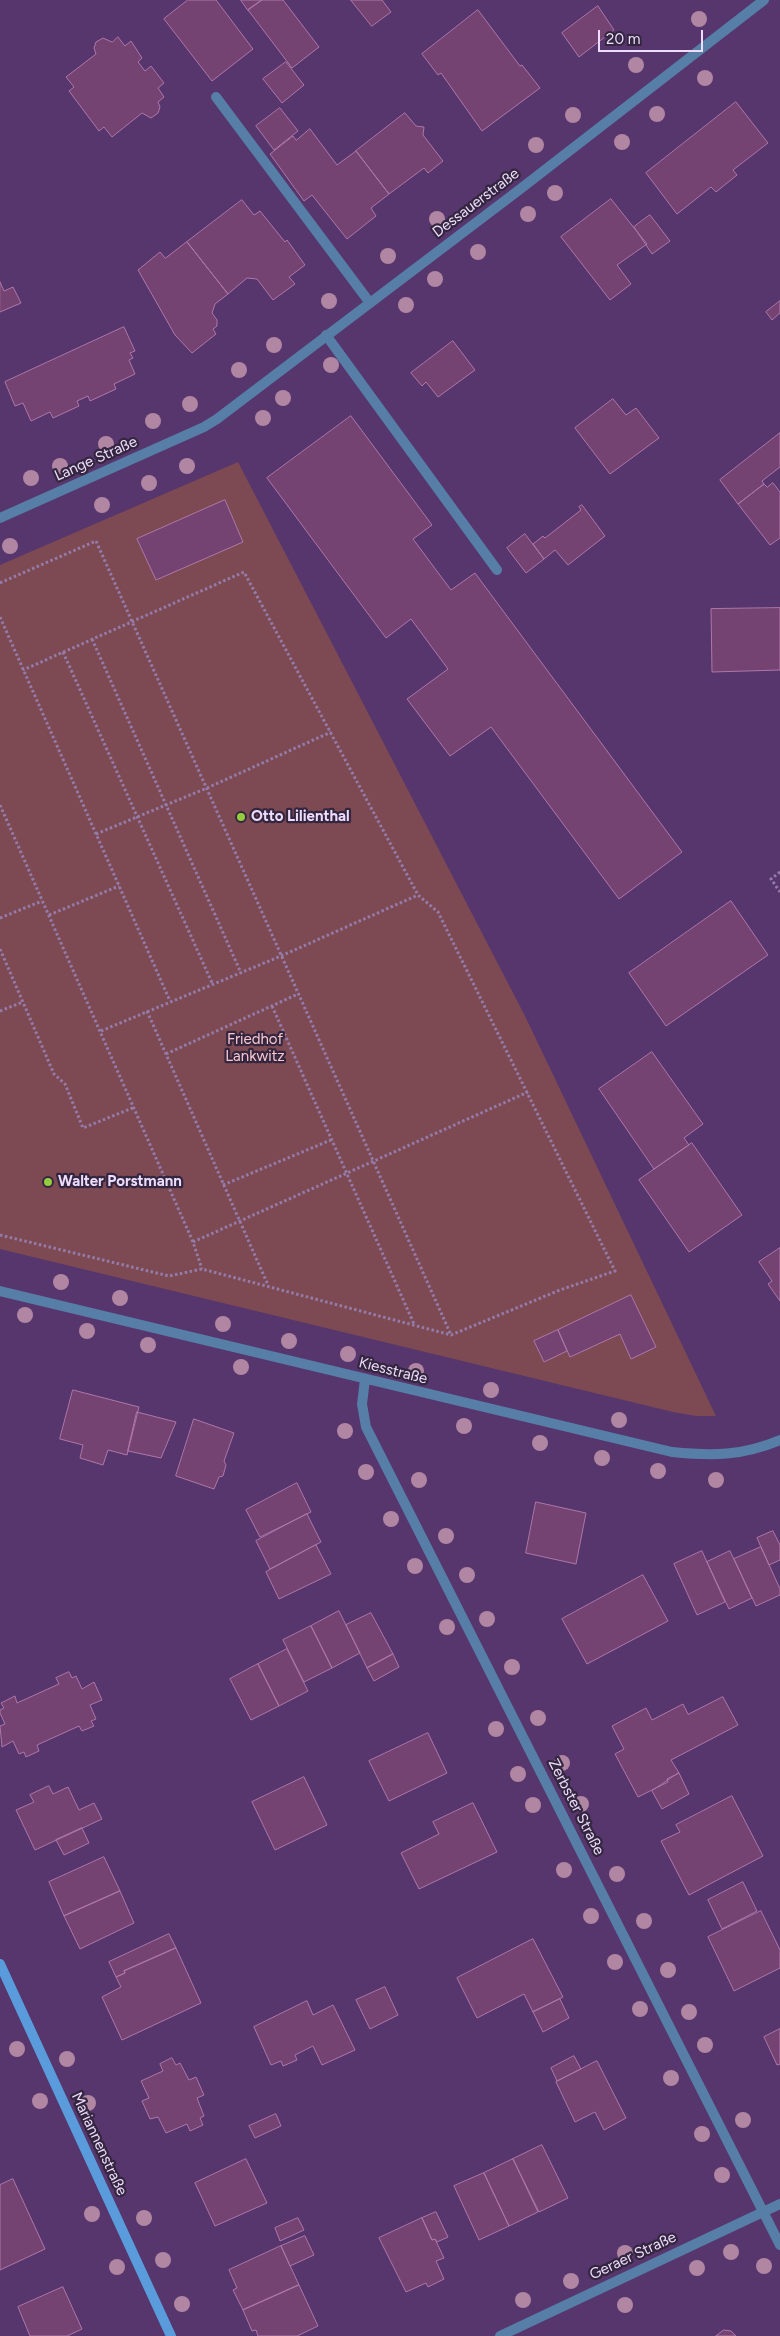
<!DOCTYPE html>
<meta charset="utf-8">
<style>
body{margin:0}
#map{position:relative;width:780px;height:2336px;overflow:hidden;background:#56366d;font-family:Figtree,sans-serif}
canvas{display:block}
.scale{position:absolute;left:598px;top:30px;width:105px;height:22px;box-sizing:border-box;border:2px solid #eddcfd;border-top:0;padding-left:6px;font-size:15px;line-height:18px;white-space:nowrap;color:#eddcfd;-webkit-text-stroke:4px #34263f;paint-order:stroke}
</style>
<div id="map">
<canvas width="780" height="2336"></canvas>
<div class="scale">20 m</div>
</div>
<script>
const c = document.querySelector('canvas').getContext('2d');
c.lineJoin = 'round';
function fill(path, color) {
  c.fillStyle = color;
  c.fill(path, 'evenodd');
}
function stroke(path, color, width, dash) {
  c.strokeStyle = color;
  c.lineWidth = width;
  c.lineCap = dash ? 'butt' : 'round';
  c.setLineDash(dash || []);
  c.stroke(path);
}
function drawText(font, color, halo, rows, align = 'center') {
  c.font = font + ' Figtree,sans-serif';
  c.lineWidth = 4.5;
  c.setLineDash([]);
  c.textBaseline = 'middle';
  c.strokeStyle = halo;
  c.fillStyle = color;
  for (const [text, x, y, turn = 0] of rows) {
    c.save();
    c.translate(x, y);
    c.rotate((+turn || 0) * Math.PI / 180);
    c.textAlign = isNaN(turn) ? turn : align;
    if (halo) c.strokeText(text, 0, 0);
    c.fillText(text, 0, 0);
    c.restore();
  }
}
fill(new Path2D(`
 M238,462L525,1016L716,1416H696L673,1412L0,1249V565Z`), '#7d4a53');
const building = new Path2D(`
 M188,0H216L253,49L212,81L164,19Z
 M241,0H262L248,10Z
 M262,0H283L319,47L292,68L248,10Z
 M351,0H382L391,12L372,26Z
 M598,6L614,30L579,57L562,33Z
 M478,10L520,66L522,65L540,88L482,131L441,73L438,75L422,54Z
 M118,37L125,46L131,41L142,58L138,62L145,71L151,66L164,83L158,88L164,97L158,102L160,107L158,113L151,118L142,113L112,137L104,127L99,131L69,91L74,87L66,77L96,54L94,48L96,42L103,38L112,42Z
 M286,62L304,85L282,103L263,79Z
 M736,102L768,143L733,170L737,175L716,192L711,187L677,214L646,173Z
 M280,108L298,131L274,150L256,126Z
 M405,113L416,126L424,127L423,135L443,161L428,173L424,168L389,194L356,151Z
 M310,129L337,165L356,151L389,194L371,208L376,216L347,239L312,195L304,201L270,154L293,136L296,140Z
 M611,199L647,244L617,265L631,284L610,300L561,237Z
 M242,200L254,215L260,211L285,242L287,240L305,265L289,277L295,284L273,300L257,279L247,278L228,294L187,242Z
 M650,215L670,241L652,254L634,227Z
 M187,242L228,294L215,304L212,313L217,320V326L213,329L216,334L192,353L175,335L138,270L160,252L165,258Z
 M0,282L4,291L13,287L21,303L0,312Z
 M780,301V313L772,320L766,312Z
 M124,327L135,351L130,353L133,358L129,360L135,374L114,384L116,389L90,401L88,396L77,401L79,406L53,418L50,412L31,421L23,403L15,406L5,382Z
 M453,341L475,370L438,397L426,382L422,386L411,373Z
 M613,399L626,415L636,408L659,438L610,474L575,428Z
 M351,416L432,525L413,539L451,590L475,573L682,852L619,899L491,727L450,756L407,699L448,669L411,619L386,638L267,478Z
 M780,433V467L762,481L764,484L738,504L720,480Z
 M773,483L780,492V538L770,545L738,504L764,484L767,487Z
 M225,500L243,542L156,580L137,539Z
 M582,505L605,536L568,565L555,550L544,559L533,544L543,536L545,538L581,510L579,507Z
 M525,534L544,559L526,573L507,548Z
 M780,608V670L712,672L711,609Z
 M731,901L768,955L666,1026L629,973Z
 M652,1052L703,1124L684,1138L689,1145L654,1169L599,1089Z
 M692,1143L742,1215L689,1252L639,1180Z
 M780,1248V1301L768,1284L772,1281L759,1262Z
 M631,1295L656,1347L631,1359L620,1334L570,1357L558,1330Z
 M558,1330L567,1351L544,1362L534,1341Z
 M73,1390L139,1407L127,1455L108,1450L103,1465L80,1458L83,1445L60,1439Z
 M137,1412L176,1422L161,1458L128,1451Z
 M194,1419L234,1433L224,1461L226,1465L223,1476L219,1477L214,1489L176,1476Z
 M297,1483L311,1512L260,1537L246,1510Z
 M536,1502L586,1513L576,1564L526,1553Z
 M307,1514L321,1542L270,1569L256,1541Z
 M773,1531L780,1545V1560L769,1565L757,1538Z
 M316,1545L331,1574L279,1599L266,1572Z
 M761,1547L780,1589V1595L756,1606L734,1559Z
 M702,1551L725,1602L697,1615L674,1564Z
 M730,1551L752,1598L729,1609L707,1562Z
 M643,1575L668,1621L587,1664L562,1619Z
 M339,1611L360,1653L332,1668L311,1626Z
 M371,1613L393,1654L367,1668L346,1625Z
 M311,1626L332,1668L304,1682L283,1640Z
 M287,1649L308,1691L279,1706L258,1664Z
 M393,1654L399,1667L374,1681L367,1668Z
 M258,1664L279,1706L251,1720L230,1679Z
 M69,1672L72,1678L76,1676L82,1689L94,1682L102,1700L90,1705L96,1719L91,1721L94,1726L82,1731L79,1726L37,1745L39,1751L26,1757L24,1752L19,1754L13,1741L2,1747L0,1726L5,1724L0,1713V1710L4,1708L1,1703L15,1696L17,1703L59,1684L56,1678Z
 M723,1697L738,1725L671,1760L679,1773L667,1779L668,1782L638,1797L615,1754L624,1749L612,1726L646,1708L652,1720L683,1704L688,1714Z
 M428,1733L447,1773L389,1801L369,1761Z
 M679,1773L689,1794L662,1809L652,1791Z
 M304,1777L327,1825L275,1850L252,1802Z
 M49,1786L53,1794L68,1787L79,1810L94,1803L102,1819L35,1850L16,1810L34,1802L30,1795Z
 M732,1796L763,1856L689,1895L661,1841L680,1832L676,1825Z
 M473,1803L497,1852L419,1889L401,1853L439,1834L433,1822Z
 M82,1828L89,1843L64,1855L56,1840Z
 M104,1857L120,1891L64,1916L49,1882Z
 M743,1882L757,1911L722,1929L708,1900Z
 M120,1891L134,1923L80,1949L64,1916Z
 M761,1911L780,1950V1968L734,1991L708,1937Z
 M169,1934L176,1948L124,1971L125,1973L116,1977L109,1962Z
 M533,1939L563,1997L533,2012L524,1994L477,2018L457,1978Z
 M176,1948L201,2003L122,2040L102,1997L121,1987L116,1977L125,1973L124,1971Z
 M385,1987L398,2015L370,2029L356,2000Z
 M560,1999L569,2018L543,2032L533,2012Z
 M307,2001L313,2015L333,2005L355,2050L322,2065L313,2046L295,2055L297,2060L283,2066L281,2061L271,2065L254,2027Z
 M780,2029V2064L777,2065L764,2037Z
 M574,2056L581,2069L557,2081L551,2068Z
 M172,2058L176,2065L180,2063L189,2080L196,2077L204,2095L197,2098L204,2116L200,2118L203,2125L190,2131L187,2124L166,2133L158,2117L150,2119L142,2101L149,2098L141,2081L163,2071L160,2064Z
 M597,2061L626,2118L604,2130L595,2112L575,2122L556,2082Z
 M276,2114L281,2126L255,2138L249,2126Z
 M542,2145L568,2198L539,2212L513,2159Z
 M246,2159L267,2203L215,2226L195,2183Z
 M513,2159L538,2212L509,2226L484,2173Z
 M484,2173L509,2226L479,2240L454,2186Z
 M13,2179L45,2249L0,2270V2185Z
 M436,2212L448,2237L437,2242L435,2239L432,2240L422,2218Z
 M298,2218L304,2230L280,2241L275,2228Z
 M422,2218L432,2240L435,2239L444,2258L436,2261L444,2279L428,2287L426,2283L406,2292L379,2238Z
 M305,2236L314,2255L290,2266L281,2246Z
 M281,2246L299,2285L243,2310L233,2290L237,2288L229,2270Z
 M299,2285L318,2326L297,2336H258L256,2330L252,2331L243,2310Z
 M63,2287L82,2329L67,2336H30L18,2307Z
 M724,2330L731,2331L736,2336H716Z`);
fill(building, '#754372');
stroke(building, '#ad77a9', 1);
stroke(new Path2D(`
 M0,583L96,541L451,1335
 M0,617L170,1001
 M92,639L241,973
 M63,652L213,985
 M0,805L193,1242L202,1269
 M96,834L207,788L331,732
 M780,872L771,879L780,892
 M49,915L119,886
 M0,918L42,901
 M0,949L54,1074L65,1084L83,1128L135,1107
 M272,1006L414,1324
 M0,1011L23,1002
 M147,1011L268,1285
 M101,1031L281,956L418,895
 M166,1054L298,994
 M223,1185L331,1140
 M0,1235L169,1276L202,1269L451,1335L560,1290L615,1271L438,912L418,895L244,572L23,670
 M193,1242L528,1092`), '#957ba9', 3, [2.5, 2.5]);
stroke(new Path2D(`
 M216,97L370,303
 M326,335L497,570`), '#567ea6', 10);
stroke(new Path2D(`
 M0,518L204,427L217,419L519,190L764,0
 M0,1291L672,1452C712,1456 742,1456 780,1440
 M365,1379L362,1404L366,1427L780,2245
 M500,2336L780,2204`), '#567ea6', 10);
stroke(new Path2D(`
 M0,1964L171,2336`), '#5a9bdb', 10);
c.fillStyle = '#b086a3';
for (const [x, y] of [
 [699,19],
 [636,65],
 [705,78],
 [657,114],
 [573,115],
 [622,142],
 [536,145],
 [555,193],
 [528,214],
 [437,219],
 [478,252],
 [388,256],
 [435,279],
 [329,301],
 [406,305],
 [274,345],
 [331,365],
 [239,370],
 [283,398],
 [190,404],
 [263,418],
 [153,421],
 [106,444],
 [60,466],
 [187,466],
 [31,478],
 [149,483],
 [102,505],
 [10,546],
 [61,1282],
 [120,1298],
 [25,1315],
 [223,1324],
 [87,1331],
 [289,1341],
 [148,1345],
 [348,1354],
 [241,1367],
 [416,1371],
 [491,1390],
 [619,1420],
 [464,1426],
 [345,1431],
 [540,1443],
 [602,1458],
 [658,1471],
 [366,1472],
 [419,1480],
 [716,1480],
 [391,1519],
 [446,1536],
 [415,1566],
 [467,1575],
 [487,1619],
 [447,1627],
 [512,1667],
 [538,1718],
 [496,1729],
 [562,1763],
 [518,1774],
 [581,1804],
 [533,1805],
 [564,1870],
 [617,1874],
 [591,1916],
 [644,1921],
 [615,1962],
 [668,1970],
 [640,2009],
 [689,2012],
 [705,2045],
 [17,2049],
 [67,2059],
 [671,2078],
 [40,2101],
 [88,2103],
 [743,2120],
 [702,2134],
 [722,2175],
 [92,2214],
 [144,2218],
 [731,2252],
 [625,2253],
 [163,2260],
 [764,2266],
 [117,2267],
 [697,2268],
 [571,2281],
 [523,2300],
 [182,2304],
 [625,2305]
]) {
  c.beginPath();
  c.arc(x, y, 8, 0, 2 * Math.PI);
  c.fill();
}
for (const [x, y, r, color] of [
 [241,817,5,"#93cd3e"],
 [48,1182,5,"#93cd3e"]
]) {
  const dot = new Path2D();
  dot.arc(x, y, r, 0, 2 * Math.PI);
  c.fillStyle = color;
  c.fill(dot);
  stroke(dot, '#34263f', 2);
}
drawText('15px', '#eddcfd', '#34263f', [
 ["Dessauerstraße",476,203,-37],
 ["Lange Straße",96,459,-24],
 ["Kiesstraße",393,1371,14],
 ["Zerbster Straße",576,1807,63],
 ["Mariannenstraße",99,2144,65],
 ["Geraer Straße",633,2256,-25]
]);
drawText('bold 15px', '#eddcfd', '#34263f', [
 ["Otto Lilienthal",251,817],
 ["Walter Porstmann",58,1182]
], 'left');
drawText('15px', '#f9c8cf', '#34263f', [
 ["Friedhof",255,1040],
 ["Lankwitz",255,1057]
]);
</script>
